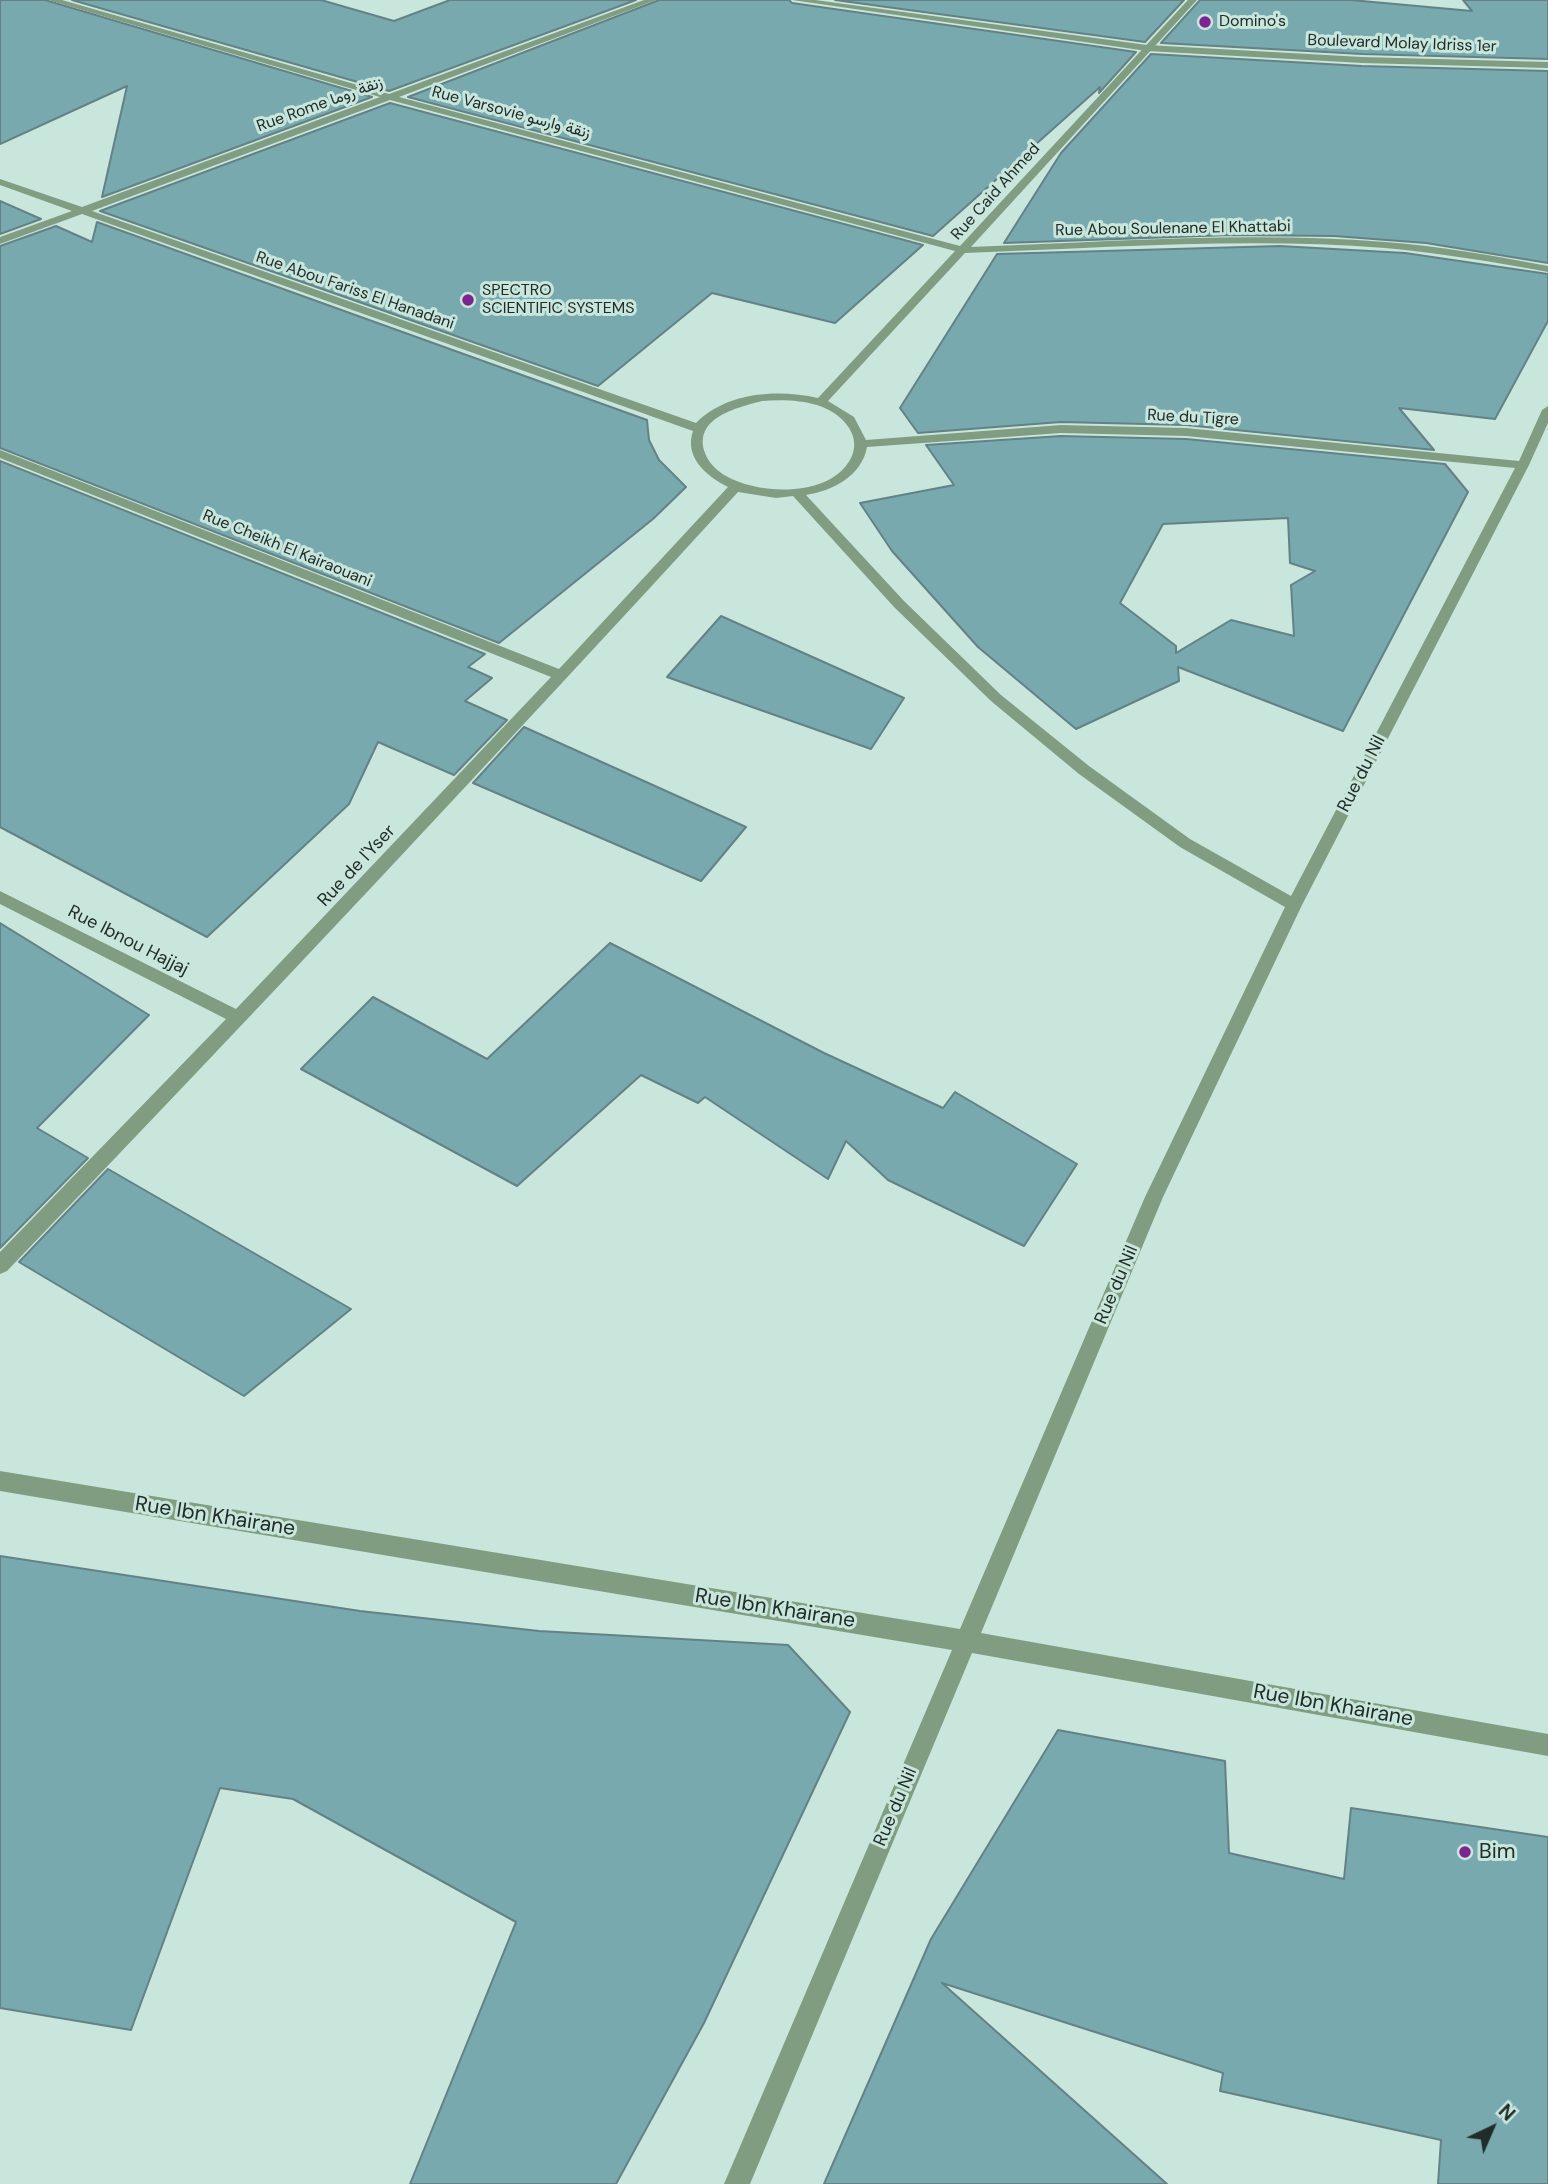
<!DOCTYPE html>
<meta charset="utf-8">
<style>
body{margin:0}
#map{position:relative;width:1548px;height:2184px;overflow:hidden;background:#c8e6dc;font-family:"DM Sans",sans-serif}
canvas{display:block}
.north{position:absolute;left:1457px;top:2093px;width:70px;height:70px;-webkit-text-stroke:5px #c8e6dc;paint-order:stroke;rotate:44deg;font-size:19px;font-weight:700;line-height:28px;text-align:center;color:#212c29}
.north::after{content:'';display:block;margin:auto;width:24px;height:32px;background:#212c29;clip-path:polygon(50% 0,100% 100%,50% 72%,0 100%)}
</style>
<div id="map">
<canvas width="1548" height="2184"></canvas>
<div class="north">N</div>
</div>
<script>
const c = document.querySelector('canvas').getContext('2d');
c.lineJoin = 'round';
function fill(path, color) {
  c.fillStyle = color;
  c.fill(path, 'evenodd');
}
function stroke(path, color, width, dash) {
  c.strokeStyle = color;
  c.lineWidth = width;
  c.lineCap = dash ? 'butt' : 'round';
  c.setLineDash(dash || []);
  c.stroke(path);
}
function drawText(font, color, halo, rows, align = 'center') {
  c.font = font + ' "DM Sans",Vazirmatn,sans-serif';
  c.lineWidth = 6;
  c.setLineDash([]);
  c.textBaseline = 'middle';
  c.strokeStyle = halo;
  c.fillStyle = color;
  for (const [text, x, y, turn = 0] of rows) {
    c.save();
    c.translate(x, y);
    c.rotate((+turn || 0) * Math.PI / 180);
    c.textAlign = isNaN(turn) ? turn : align;
    if (halo) c.strokeText(text, 0, 0);
    c.fillText(text, 0, 0);
    c.restore();
  }
}
const building = new Path2D(`
 M0,0H45L372,97L102,197L127,86L0,144Z
 M72,0H321L394,21L450,0H636L389,91Z
 M659,0H789L792,3L1136,52L1099,93L1100,87L933,236L408,97Z
 M835,0H1184L1145,42Z
 M1200,0H1351L1472,11L1463,0H1548V59L1362,54L1161,43Z
 M1151,54L1362,66L1548,71V263L1426,243L1334,236L1230,235L1004,243L1061,153Z
 M390,103L923,245L835,323L712,293L598,386L100,211Z
 M0,201L41,219L0,234Z
 M97,222L647,420L649,440L659,460L686,487L653,519L499,643L0,448V246L56,226L92,242Z
 M1280,246L1405,253L1548,274V321L1495,419L1399,408L1434,450L1186,425L1061,422L918,433L900,408L997,254Z
 M1061,436L1186,439L1445,464L1468,492L1343,731L1178,667L1179,681L1076,729L978,647L892,551L860,503L954,485L926,445ZM1288,518L1290,563L1315,571L1291,585L1294,636L1231,620L1176,653V646L1120,603L1163,524Z
 M0,461L485,654L468,667L492,678L465,701L507,720L454,775L378,742L349,804L207,937L0,827Z
 M721,616L904,698L871,749L667,677Z
 M524,727L746,827L701,881L473,783Z
 M0,923L149,1015L37,1128L88,1158L0,1248Z
 M610,943L824,1053L943,1108L955,1092L1077,1164L1024,1246L888,1180L846,1141L828,1179L705,1097L698,1103L641,1075L517,1186L301,1069L373,997L487,1059Z
 M108,1169L351,1309L244,1396L19,1262Z
 M0,1556L360,1611L539,1631L788,1645L850,1712L704,2023L616,2184H410L516,1922L293,1799L220,1788L131,2030L0,2008Z
 M1058,1730L1225,1761L1229,1853L1344,1879L1351,1808L1548,1837V2184H1438L1441,2140L1220,2091L1223,2073L942,1983L1167,2184H824L931,1939Z`);
fill(building, '#77a9ae');
stroke(building, '#648285', 2);
fill(new Path2D(`
 M48,0H62L389,94L644,0H656L399,97L960,246L1188,0H1197L971,247C1108,242 1248,231 1385,242C1440,246 1494,256 1548,266V272C1494,262 1440,253 1385,248C1245,237 1104,248 965,253L828,401L854,417L866,440L1061,425L1186,428L1519,461L1542,410L1548,406V423L1529,465L1302,905L1163,1197L981,1633L1548,1734V1756L972,1653L750,2184H724L952,1650L0,1491V1471L960,1629L1145,1197L1285,907L1180,847L1079,774L991,701L894,607L793,496L776,498L738,492C498,754 254,1014 7,1271L0,1274V1252L226,1019L0,904V891L236,1009L551,677L0,458V450L559,669L728,487C706,476 684,457 693,431L82,214L0,244V237L72,211L0,185V179L82,207L380,97ZM390,100L955,251L818,398C777,389 727,392 696,423L92,211ZM762,401C791,399 831,400 849,428C855,437 856,448 851,458C831,498 759,495 726,476C717,471 708,462 705,453C693,418 736,408 762,401ZM1061,433L1186,436L1515,468L1291,896L1190,839L1089,766L1001,695L904,601L806,495C832,491 862,476 867,447Z`), '#819d81');
fill(new Path2D(`
 M792,0H815L1147,45L1362,57L1548,62V68L1362,63L1147,51Z`), '#819d81');
for (const [x, y, r, color] of [
 [1205,22,7,"#81238e"],
 [468,300,7,"#81238e"],
 [1465,1852,7,"#81238e"]
]) {
  const dot = new Path2D();
  dot.arc(x, y, r, 0, 2 * Math.PI);
  c.fillStyle = color;
  c.fill(dot);
  stroke(dot, '#c8e6dc', 2.5);
}
drawText('16px', '#212c29', '#c8e6dc', [
 ["Domino's",1219,22],
 ["SPECTRO",482,291],
 ["SCIENTIFIC SYSTEMS",482,309]
], 'left');
drawText('16px', '#212c29', '#c8e6dc', [
 ["Boulevard Molay Idriss 1er",1402,44,2],
 ["Rue Rome زنقة روما",320,105,-20],
 ["Rue Varsovie زنقة وارسو",511,113,15],
 ["Rue Caid Ahmed",996,192,-48],
 ["Rue Abou Soulenane El Khattabi",1173,229,-1],
 ["Rue Abou Fariss El Hanadani",355,291,19],
 ["Rue du Tigre",1193,418,3],
 ["Rue Cheikh El Kairaouani",287,549,22]
]);
drawText('18px', '#212c29', '#c8e6dc', [
 ["Rue du Nil",1362,774,-63],
 ["Rue de l'Yser",357,866,-47],
 ["Rue Ibnou Hajjaj",128,941,27],
 ["Rue du Nil",1117,1285,-67],
 ["Rue du Nil",896,1807,-67]
]);
drawText('21px', '#212c29', '#c8e6dc', [
 ["Rue Ibn Khairane",215,1517,9],
 ["Rue Ibn Khairane",775,1609,9],
 ["Rue Ibn Khairane",1333,1706,10]
]);
drawText('21px', '#212c29', '#c8e6dc', [
 ["Bim",1479,1852]
], 'left');
</script>
